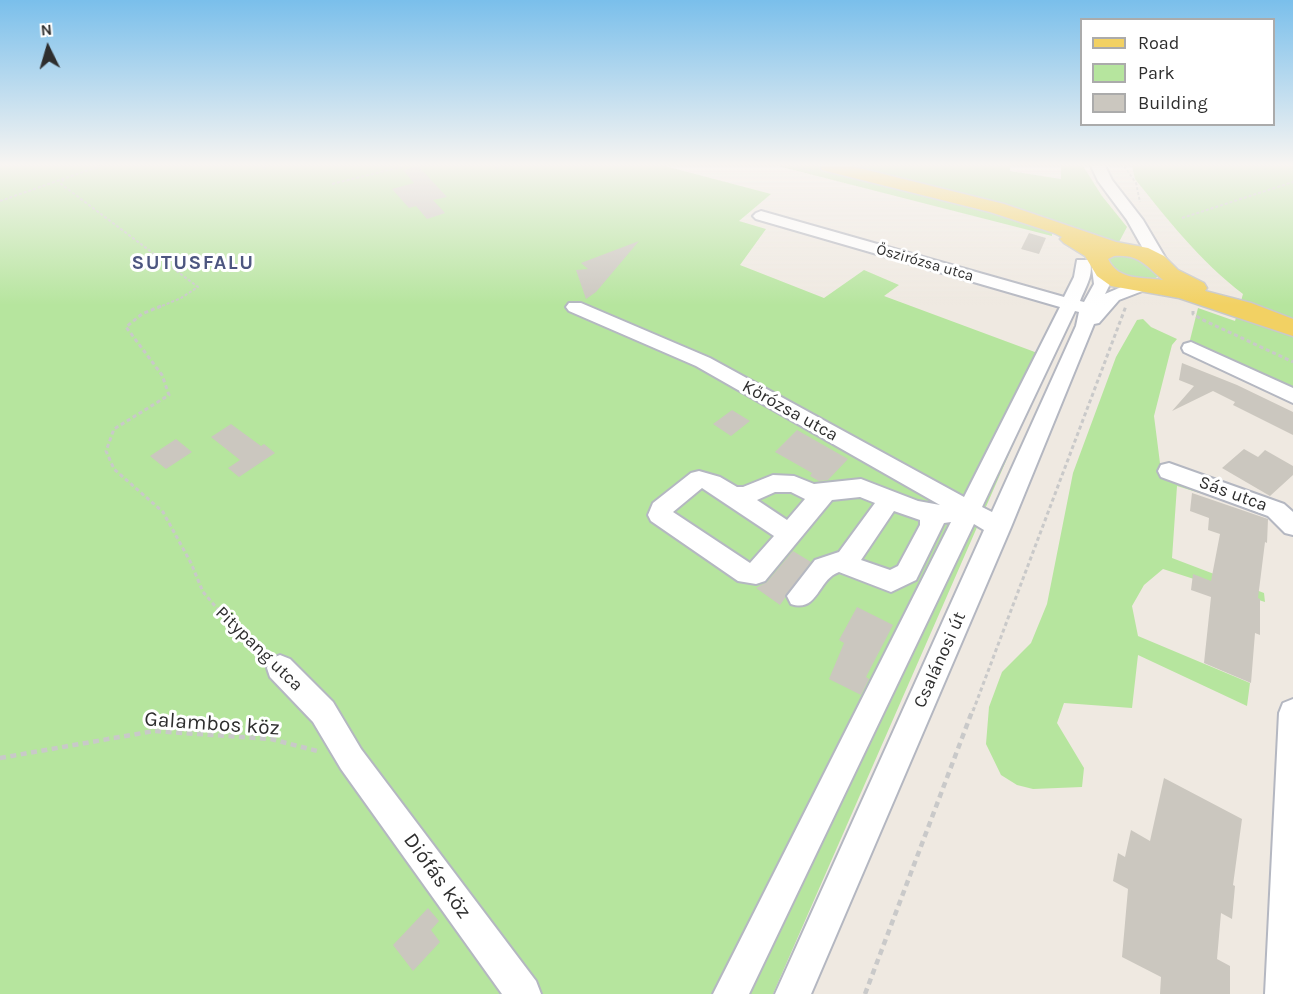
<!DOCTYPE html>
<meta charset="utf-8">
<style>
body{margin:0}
#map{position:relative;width:1293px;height:994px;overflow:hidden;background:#efe9e1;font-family:Karla,sans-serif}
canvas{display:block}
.legend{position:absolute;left:1080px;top:18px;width:195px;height:108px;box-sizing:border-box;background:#fff;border:2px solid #ababab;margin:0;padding:8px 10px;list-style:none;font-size:18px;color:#2e2e2e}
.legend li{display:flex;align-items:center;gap:12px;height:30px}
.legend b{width:30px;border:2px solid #ababab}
.north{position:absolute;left:18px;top:18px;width:60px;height:60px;-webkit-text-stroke:4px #fff;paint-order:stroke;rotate:355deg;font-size:16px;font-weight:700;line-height:24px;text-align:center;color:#2e2e2e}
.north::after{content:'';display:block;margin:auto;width:21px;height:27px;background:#2e2e2e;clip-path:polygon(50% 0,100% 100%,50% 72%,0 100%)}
</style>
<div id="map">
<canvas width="1293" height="994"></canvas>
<ul class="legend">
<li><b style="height:8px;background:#f2d163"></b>Road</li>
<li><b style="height:16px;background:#b6e59e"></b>Park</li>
<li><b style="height:16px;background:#cbc7bf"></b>Building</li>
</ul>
<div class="north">N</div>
</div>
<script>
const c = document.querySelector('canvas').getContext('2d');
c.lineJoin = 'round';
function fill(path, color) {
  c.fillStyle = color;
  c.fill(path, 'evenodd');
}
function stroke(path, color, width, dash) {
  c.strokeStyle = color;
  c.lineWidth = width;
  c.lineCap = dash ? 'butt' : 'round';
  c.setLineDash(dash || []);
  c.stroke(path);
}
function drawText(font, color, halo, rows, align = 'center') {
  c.font = font + ' Karla,sans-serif';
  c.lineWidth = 6;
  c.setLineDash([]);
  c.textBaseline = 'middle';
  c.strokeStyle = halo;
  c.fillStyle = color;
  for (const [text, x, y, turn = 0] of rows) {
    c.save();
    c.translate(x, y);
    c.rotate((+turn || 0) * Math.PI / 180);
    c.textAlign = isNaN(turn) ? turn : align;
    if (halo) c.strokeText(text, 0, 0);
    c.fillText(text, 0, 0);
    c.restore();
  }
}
fill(new Path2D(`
 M0,166H665L771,194L739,221L766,229L740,265L824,298L864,270L899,285L884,296L1051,358L773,994H0Z
 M778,166H1010V171L1061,179V166H1083L1102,196L1127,227L1119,242L1102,243L1052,226V236Z
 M1132,166H1293V400L1187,352L1198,308L1235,321L1243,294C1200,261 1168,220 1135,179Z
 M1110,255H1137L1159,276L1150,281L1113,273L1106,257Z
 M1143,319L1151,327L1177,339L1172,345L1154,416L1161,471L1232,497L1229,502L1177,486L1172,558L1264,593L1265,602L1163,569L1144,585L1132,606L1138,636L1250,683L1247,706L1138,655L1132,708L1064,703L1057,723L1084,768L1082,787L1033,789L1017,785L1001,775L986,744L989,707L1002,672L1031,643L1047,604L1073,473L1116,357L1137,320Z`), '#b6e59e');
fill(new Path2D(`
 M418,166L447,197L433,200L445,213L427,219L416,206L409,208L392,189L414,183L403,170Z
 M1029,233L1046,238L1039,254L1021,249Z
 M639,241L596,292L586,299L576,270L588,269L581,263Z
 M1182,363L1237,385L1293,412V435L1233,405L1235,402L1213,391L1172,411L1194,386L1179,380Z
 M732,410L750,421L731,436L713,424Z
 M231,424L261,446L264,444L275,453L239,477L228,468L240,460L211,437Z
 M797,430L848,459L828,480L819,481L810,476L812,473L775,452Z
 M176,439L192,452L166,469L150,456Z
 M1244,449L1258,457L1265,450L1293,466V475L1270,496L1222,468Z
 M1192,493L1268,519L1267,543L1265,542L1258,598L1260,599V635L1255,633L1251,683L1204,663L1211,597L1191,590L1193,574L1211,581L1220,534L1208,530L1209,518L1190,511Z
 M793,551L811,562L780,605L756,588L767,582Z
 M857,607L893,625L866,677L869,679L861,695L829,679L844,643L839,640Z
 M1164,778L1242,819L1233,885L1235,886L1232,919L1221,913L1217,959L1230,966V994H1160L1161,977L1122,957L1128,889L1113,881L1118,853L1125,857L1131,830L1150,841Z
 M428,908L439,921L431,930L440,942L413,971L393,945Z`), '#cbc7bf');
const minor = new Path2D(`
 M1091,166H1105L1112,180L1143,220L1169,264L1167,267H1155L1150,261L1127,220L1098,181Z
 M761,211L1064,297L1074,277L1077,260H1089C1095,273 1085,288 1080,301L1084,302L1094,284L1092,268L1094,264L1100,263L1108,268L1110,284L1105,294L1133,282H1145L1148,286L1145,290L1119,300L1099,323L1094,324L1011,527L811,994H775L984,530L974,524L749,994H713L951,522L944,523L916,580L891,592L839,572C818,579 818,613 791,604L787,596L815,560L839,552L875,503L860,497L832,500L765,581L756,584L738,581L651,521L648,515L653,503L691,473L699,471L720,477L737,487H743L773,475L794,476L814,484L861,479L918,501L940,505L696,366L569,311L566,307L569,303H581L710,358L964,497L1060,307L756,219L753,216L756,213ZM1075,311L1079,312L1076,326L992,512L982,507ZM702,488L774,536L750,563L673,512ZM775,492H791L805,499L787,520L757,500ZM894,511L920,520V525L898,566L890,570L861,560Z
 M1191,342L1293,388V403L1184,352L1182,348L1184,344Z
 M1169,463L1284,504L1293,512V535L1285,533L1268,516L1161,477L1158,471L1161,465Z
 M280,655L290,659L333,702L361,749L536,981L541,994H502L341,769L313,722L270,677L267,668L270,659Z
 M1293,699V994H1265L1279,713L1283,703Z`);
const major = new Path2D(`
 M820,166H851L1004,204L1116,242L1148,248L1164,256L1178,270L1204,283L1207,288L1205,291L1251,303L1293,319V336L1179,298L1111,286L1097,276L1085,256L1064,243L1060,239L1062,237L1054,233L990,212L822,170ZM1114,256C1140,254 1146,266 1163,280C1143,277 1118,281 1108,259Z`);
stroke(minor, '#b4b7c1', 4);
stroke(major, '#c9c9c9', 3);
stroke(new Path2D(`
 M263,166L267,169
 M496,166L499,169
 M793,166L813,171
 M1124,166L1136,183L1140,202
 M64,179L61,184L198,287L181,298L157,308
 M332,184L405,166
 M0,201L100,166
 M1182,218L1293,182`), '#c9c9c9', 2, [3, 2]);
stroke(new Path2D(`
 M161,306L142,314L126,327L162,375L169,395L114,429L106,451L114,469L163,512L191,563L203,592L234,628L266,656
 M1193,311V314L1201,319L1293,362
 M973,711L1126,306`), '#c9c9c9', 3, [4, 3]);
stroke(new Path2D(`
 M0,758L154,731L271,739L321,752
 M865,994L973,709`), '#c9c9c9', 4.5, [6, 4.5]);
fill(minor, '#fff');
fill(major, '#f2d163');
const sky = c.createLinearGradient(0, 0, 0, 305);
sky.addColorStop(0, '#7abfeb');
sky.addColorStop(0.54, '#f8f5f2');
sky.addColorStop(1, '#f8f5f200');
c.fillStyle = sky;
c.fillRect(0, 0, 1293, 305);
drawText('15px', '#2e2e2e', '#fff', [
 ["Őszirózsa utca",925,263,16]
]);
drawText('18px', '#2e2e2e', '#fff', [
 ["Kőrózsa utca",790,411,29],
 ["Sás utca",1233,494,20],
 ["Pitypang utca",259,649,44],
 ["Csalánosi út",940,660,-66]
]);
c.letterSpacing = '1.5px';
drawText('bold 20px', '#4d5680', '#fff', [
 ["SUTUSFALU",193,263]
]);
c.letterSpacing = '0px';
drawText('21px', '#2e2e2e', '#fff', [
 ["Galambos köz",212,724,4],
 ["Diófás köz",437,876,54]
]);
</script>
